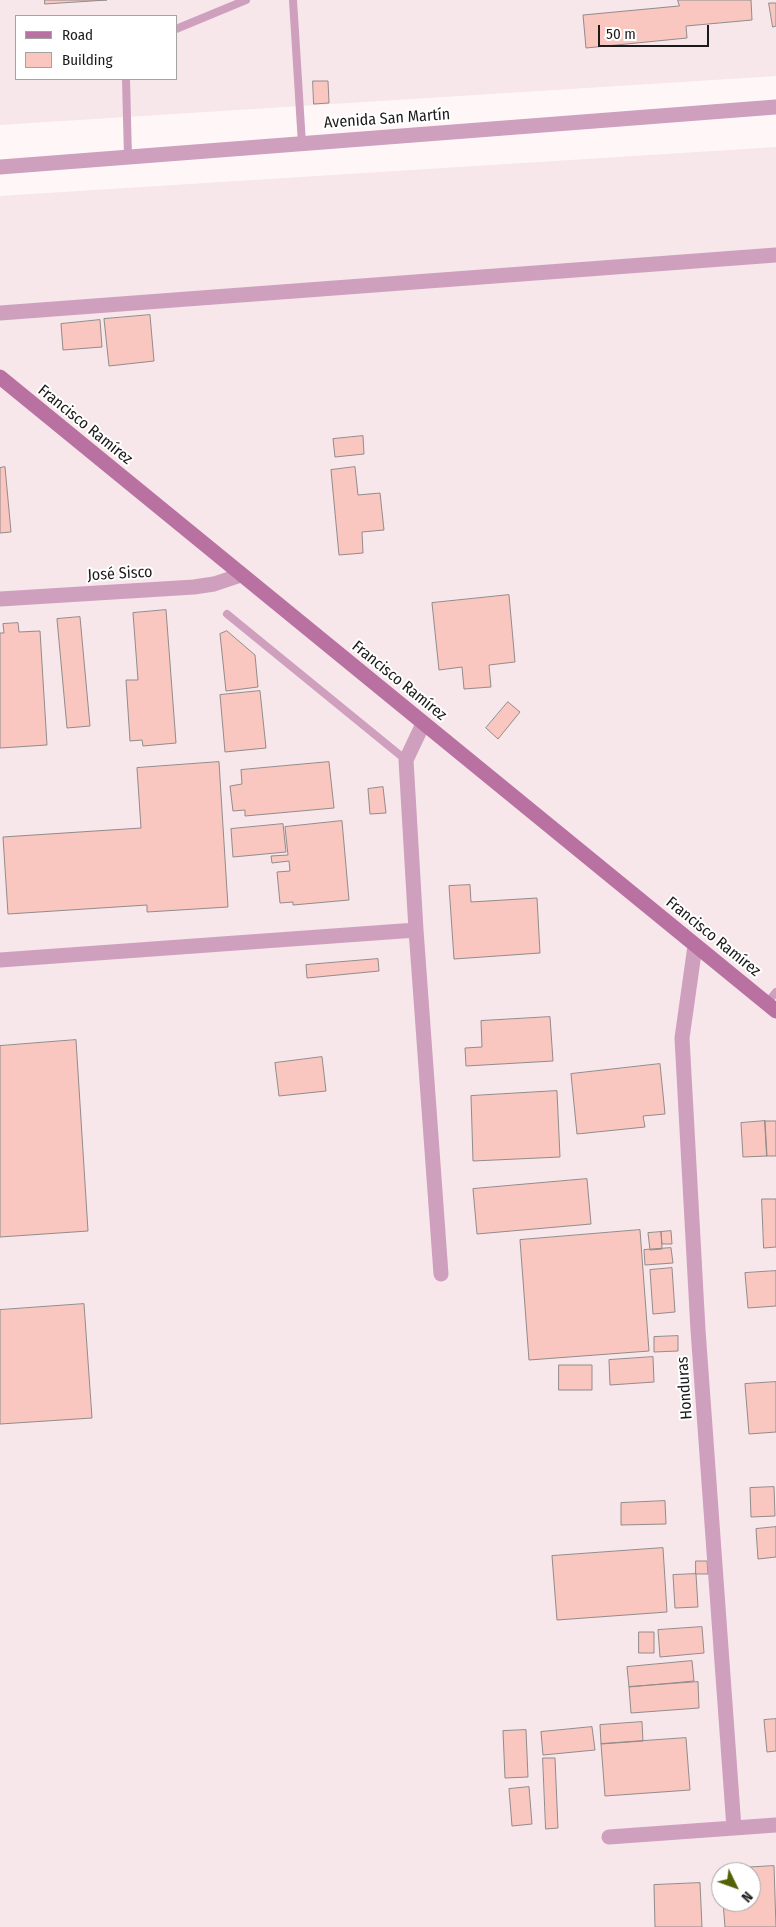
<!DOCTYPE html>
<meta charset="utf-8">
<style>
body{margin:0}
#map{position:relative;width:776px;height:1927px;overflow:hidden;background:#fff6f8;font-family:"Fira Sans Condensed",sans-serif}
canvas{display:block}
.legend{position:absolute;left:15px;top:15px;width:162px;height:65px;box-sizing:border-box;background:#fff;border:1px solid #a4a3a3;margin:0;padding:6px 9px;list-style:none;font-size:15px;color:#1c1a1a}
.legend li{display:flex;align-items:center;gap:10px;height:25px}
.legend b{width:25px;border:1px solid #a4a3a3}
.north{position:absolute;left:711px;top:1862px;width:50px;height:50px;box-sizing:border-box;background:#fff;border:1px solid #a4a3a3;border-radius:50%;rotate:132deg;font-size:14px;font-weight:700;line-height:20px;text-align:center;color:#1c1a1a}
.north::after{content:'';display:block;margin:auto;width:18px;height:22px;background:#536205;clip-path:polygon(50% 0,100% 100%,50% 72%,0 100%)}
.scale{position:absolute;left:598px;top:25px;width:111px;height:22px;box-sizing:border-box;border:2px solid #1c1a1a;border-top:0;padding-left:6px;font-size:15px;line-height:18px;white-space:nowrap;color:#1c1a1a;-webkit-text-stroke:4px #fff;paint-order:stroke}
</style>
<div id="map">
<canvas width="776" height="1927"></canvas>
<ul class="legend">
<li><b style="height:6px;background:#b871a0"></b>Road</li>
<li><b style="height:14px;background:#f9c6c0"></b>Building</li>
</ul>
<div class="north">N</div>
<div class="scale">50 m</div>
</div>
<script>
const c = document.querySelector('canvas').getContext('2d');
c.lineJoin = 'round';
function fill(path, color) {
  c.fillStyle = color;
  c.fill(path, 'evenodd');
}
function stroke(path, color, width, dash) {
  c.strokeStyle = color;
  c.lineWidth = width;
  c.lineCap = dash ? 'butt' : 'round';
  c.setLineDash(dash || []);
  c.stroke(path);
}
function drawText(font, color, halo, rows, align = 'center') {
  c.font = font + ' "Fira Sans Condensed",sans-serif';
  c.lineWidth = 4;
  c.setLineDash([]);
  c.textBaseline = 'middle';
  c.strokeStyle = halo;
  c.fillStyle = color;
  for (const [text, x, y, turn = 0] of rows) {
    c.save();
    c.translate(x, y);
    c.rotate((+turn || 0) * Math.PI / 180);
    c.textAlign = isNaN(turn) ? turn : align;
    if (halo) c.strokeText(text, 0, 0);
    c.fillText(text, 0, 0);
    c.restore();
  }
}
fill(new Path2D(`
 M0,0H776V76L0,125ZM16,16H176V79H16Z
 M776,147V1927H0V196ZM721,1872H751V1902H721Z`), '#f7e6ea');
const building = new Path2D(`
 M45,0H107L45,4Z
 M678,0H751L752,20L686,26L687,38L586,48L583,15L679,6Z
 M769,3H776V26L773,27Z
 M313,81H328L329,103L314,104Z
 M150,315L154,361L109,366L104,319Z
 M100,320L102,347L63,350L61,324Z
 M363,436L364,454L335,457L333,439Z
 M5,467L11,532L0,533V468Z
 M355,467L358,495L380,493L384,530L362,532L363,553L339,555L331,470Z
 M509,595L515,662L489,665L491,687L464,689L462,667L439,670L432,603Z
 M166,610L176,743L143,746L142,740L130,741L126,680H138L133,613Z
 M80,617L90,726L67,728L57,619Z
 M18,623L19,632L40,631L47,745L0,748V633H4L3,624Z
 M227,631L255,655L258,687L226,691L220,634Z
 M260,691L266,748L225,752L220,695Z
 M508,702L520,712L498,739L486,728Z
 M219,762L228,907L147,912V905L8,914L3,837L141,828L137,768Z
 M329,762L334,808L245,816V810L233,811L230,786L242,784L241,770Z
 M383,787L386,813L370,814L368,789Z
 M342,821L349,900L293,905V902L280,903L277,872L290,871L289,861L272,863L271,856L288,855L285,827Z
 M283,824L286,852L233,857L231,829Z
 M470,885L471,902L537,898L540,953L454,959L449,886Z
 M378,959L379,971L307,978L306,965Z
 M550,1017L553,1061L466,1066L465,1048L482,1047L481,1021Z
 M76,1040L88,1231L0,1237V1046Z
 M322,1057L326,1091L279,1096L275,1063Z
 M660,1064L665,1114L643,1116L645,1127L577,1134L571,1074Z
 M557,1091L560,1157L473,1161L471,1096Z
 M765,1121L767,1156L743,1157L741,1123Z
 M765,1121H776V1156H767Z
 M587,1179L591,1224L477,1234L473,1189Z
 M762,1199H776V1247L764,1248Z
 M640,1230L649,1351L529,1360L520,1240Z
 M671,1231L672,1244H662L661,1232Z
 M661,1232L662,1249L650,1250L648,1233Z
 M671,1248L673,1263L645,1265L644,1250Z
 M672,1268L675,1312L653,1314L650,1270Z
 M776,1271V1306L748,1308L745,1273Z
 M84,1304L92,1418L0,1424V1310Z
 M678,1336V1351L654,1352V1337Z
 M653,1357L654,1382L610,1385L609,1360Z
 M559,1365H592V1390H559Z
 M776,1382V1432L749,1434L745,1384Z
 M774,1487L775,1516L751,1517L750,1488Z
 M665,1501L666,1524L621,1525V1503Z
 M776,1527V1557L758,1559L756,1529Z
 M663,1548L667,1612L557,1620L552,1556Z
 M696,1561H707L708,1574H696Z
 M696,1574L698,1607L675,1608L673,1575Z
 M702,1627L704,1653L660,1657L658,1630Z
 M639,1632H654V1653H639Z
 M692,1661L694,1681L629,1687L627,1667Z
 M698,1682L699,1708L631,1713L629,1687Z
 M776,1719V1751L767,1752L764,1720Z
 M642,1722L643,1741L601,1744L600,1725Z
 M592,1727L595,1750L543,1755L541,1732Z
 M526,1730L528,1777L505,1778L503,1731Z
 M686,1738L690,1790L605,1796L601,1744Z
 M543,1758H555L558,1828L546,1829Z
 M529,1787L532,1824L512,1826L509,1789Z
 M774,1866L776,1927H725L723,1902H751V1872H722L721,1869Z
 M700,1883L702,1927H655L654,1885Z`);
fill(building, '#f9c6c0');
stroke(building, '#938c8b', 1);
stroke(new Path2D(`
 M293,0L302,144
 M176,29L246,0
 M126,79L128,157
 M227,614L406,760
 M767,1003L776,992`), '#cf9fbe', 8);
stroke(new Path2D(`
 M0,167L776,107
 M0,313L776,255
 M0,599L194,587L214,584L241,575
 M423,724L406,760L416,930L441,1274
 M695,946L682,1038L698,1330L734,1828
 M0,960L416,930
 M609,1837L776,1825`), '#cf9fbe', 15);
stroke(new Path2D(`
 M0,377L776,1011`), '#b871a0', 15);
drawText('16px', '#1c1a1a', '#fff', [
 ["Avenida San Martín",387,119,-4],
 ["Francisco Ramírez",85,425,39],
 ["José Sisco",120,574,-3],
 ["Francisco Ramírez",399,681,39],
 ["Francisco Ramírez",713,937,39],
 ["Honduras",685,1388,-94]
]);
</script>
